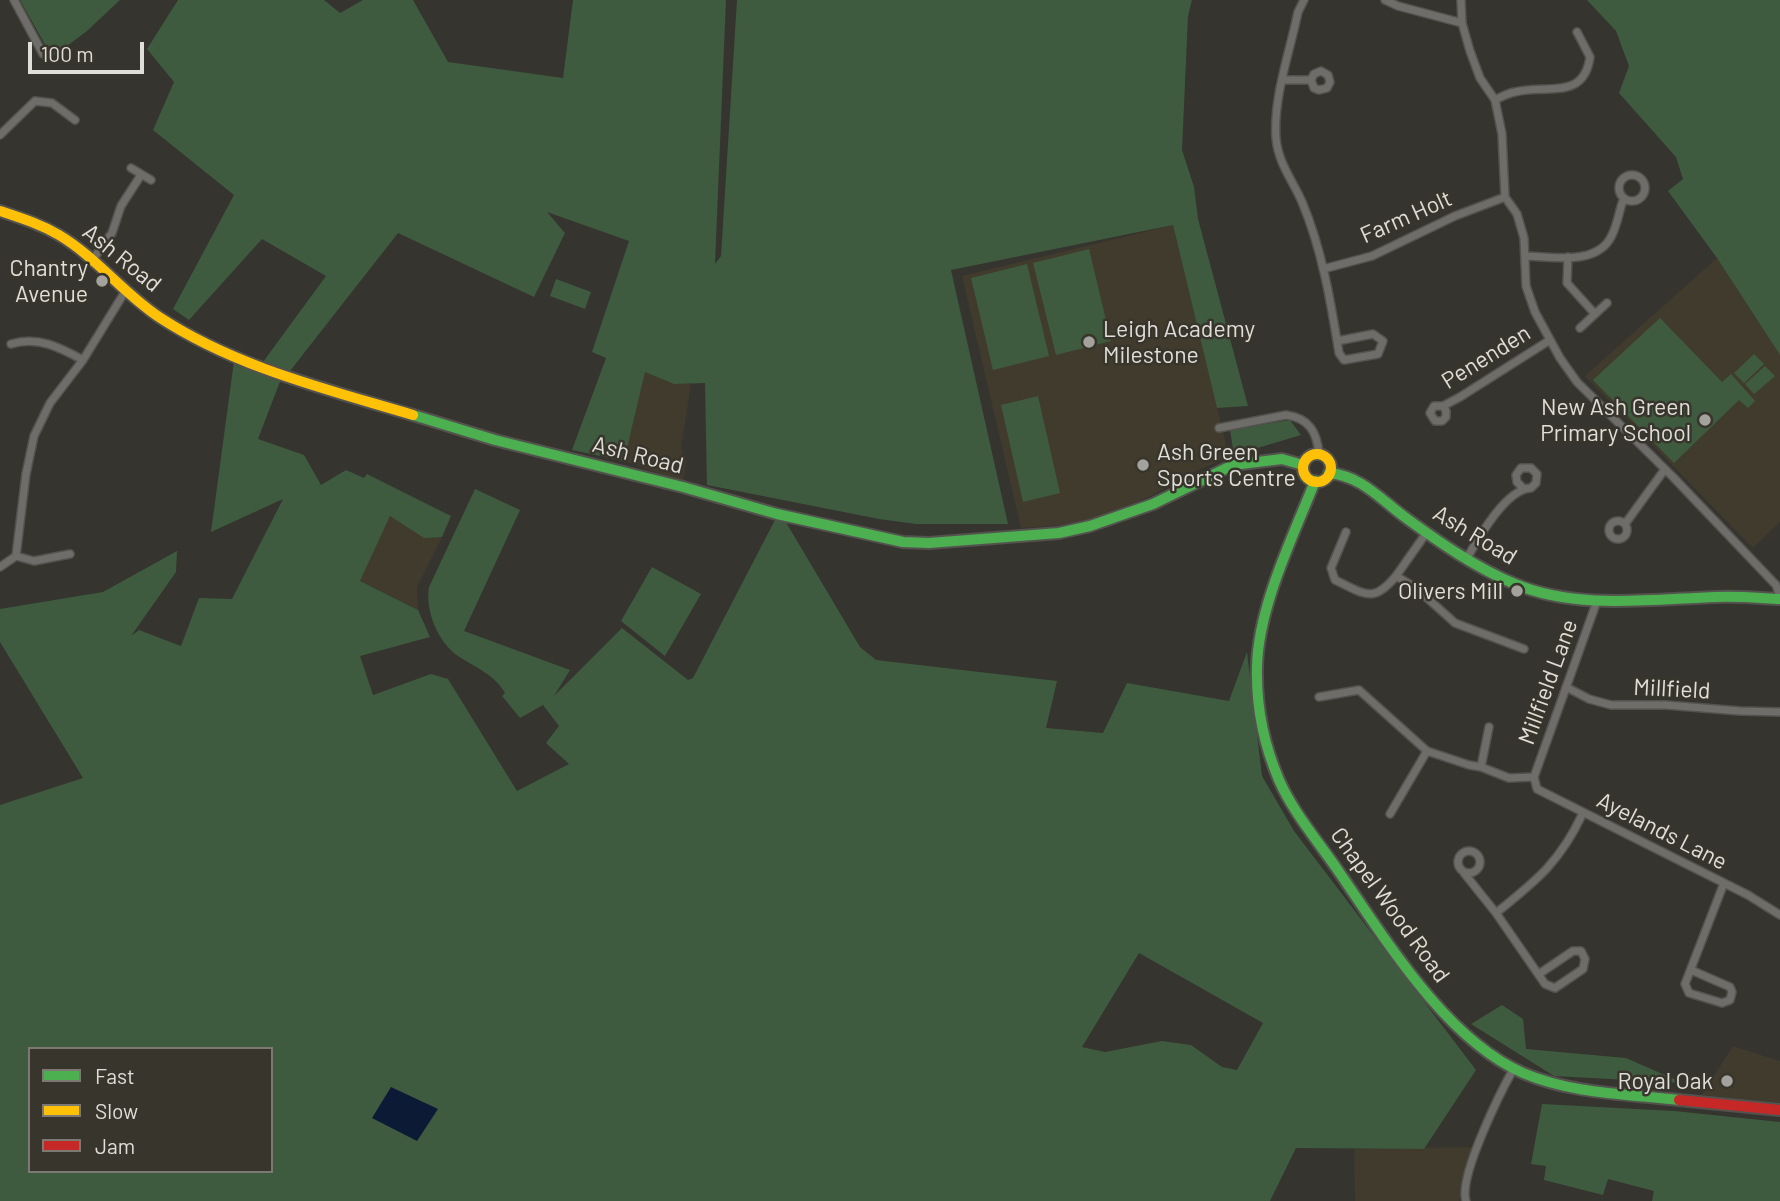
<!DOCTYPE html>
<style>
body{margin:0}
#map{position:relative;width:1780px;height:1201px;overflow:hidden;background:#35342f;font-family:Barlow,sans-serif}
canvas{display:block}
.legend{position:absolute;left:28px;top:1047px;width:245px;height:126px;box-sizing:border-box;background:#38352c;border:2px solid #7b7971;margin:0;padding:9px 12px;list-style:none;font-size:21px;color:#e0ded8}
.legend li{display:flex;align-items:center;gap:14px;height:35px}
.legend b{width:35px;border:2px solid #7b7971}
.scale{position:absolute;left:28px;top:42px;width:116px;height:32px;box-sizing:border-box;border:4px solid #e0ded8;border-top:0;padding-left:9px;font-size:21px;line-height:24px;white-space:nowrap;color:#e0ded8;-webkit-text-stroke:5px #38352c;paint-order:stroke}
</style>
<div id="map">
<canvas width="1780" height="1201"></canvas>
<ul class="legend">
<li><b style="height:9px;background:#4caf50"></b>Fast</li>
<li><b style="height:9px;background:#ffc107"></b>Slow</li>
<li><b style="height:9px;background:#c62828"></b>Jam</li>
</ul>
<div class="scale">100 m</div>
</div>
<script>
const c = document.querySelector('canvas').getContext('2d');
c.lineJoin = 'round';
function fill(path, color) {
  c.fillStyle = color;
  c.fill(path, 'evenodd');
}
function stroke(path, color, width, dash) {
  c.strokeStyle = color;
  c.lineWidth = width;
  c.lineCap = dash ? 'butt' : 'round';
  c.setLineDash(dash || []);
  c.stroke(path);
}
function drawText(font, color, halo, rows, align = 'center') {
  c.font = font + ' Barlow,sans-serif';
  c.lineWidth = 5;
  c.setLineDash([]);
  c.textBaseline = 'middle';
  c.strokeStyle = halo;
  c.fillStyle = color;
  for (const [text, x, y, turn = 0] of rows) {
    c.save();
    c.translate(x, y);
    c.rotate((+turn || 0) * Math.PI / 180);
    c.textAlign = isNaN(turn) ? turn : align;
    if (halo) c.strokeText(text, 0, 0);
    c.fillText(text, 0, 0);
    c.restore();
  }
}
fill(new Path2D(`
 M1173,225L1229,457L1186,475L1151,496L1084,523L1021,528L962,276Z
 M1717,258L1780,355V522L1753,548L1585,376Z
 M645,371L674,384H691L681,448L686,462L683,482L624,461Z
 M390,516L424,537H442L417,587L418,610L360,581Z
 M1733,1046L1780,1061V1103L1702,1095Z
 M1475,1147L1459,1201H1355L1354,1149Z`), '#403b2d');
fill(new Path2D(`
 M20,0H120L87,31L52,57Z
 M178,0H324L340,13L363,0H413L448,62L563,78L573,0H726L715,264L721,256L737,0H1192L1188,16L1182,150L1194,187L1198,219L1248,406L1217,408L1173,225L951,270L1008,524H916L879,519L707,485L705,383L674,384L645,372L624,461L572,450L606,358L592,352L629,241L547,212L565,233L534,297L398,233L290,371L263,362L326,276L262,239L189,320L173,309L234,195L153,130L174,82L147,49Z
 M1587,0H1780V355L1717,258L1668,191L1683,179L1676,157L1619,93L1629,66L1616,31Z
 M1089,249L1111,341L1056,355L1033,263Z
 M1027,264L1049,356L993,370L971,278Z
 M556,279L591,292L585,309L550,296Z
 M1660,318L1722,382L1731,374L1755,401L1748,408L1739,400L1674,463L1593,380Z
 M1754,354L1764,364L1744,383L1734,373Z
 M234,361L281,379L258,439L304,455L321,485L346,470L364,478L367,474L451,516L442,537L424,538L390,516L360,581L418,610L430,637L360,656L373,695L431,674L448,679L517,791L569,764L546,743L559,726L543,705L520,718L502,696L505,693C495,675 475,667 458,656C438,642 425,611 429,587L475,489L520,510L464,631L570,670L554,696L622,628L688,680L693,678L776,518L784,519L860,647L876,660L1057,681L1046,728L1103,733L1127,683L1229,701L1247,652L1262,776L1294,831L1476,1070L1424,1149L1296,1148L1270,1201H0V805L83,778L0,642V609L103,592L177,551L176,572L131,636L139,630L181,646L199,598L232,599L283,499L211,532ZM1139,953L1263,1023L1237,1070L1222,1067L1191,1045L1162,1041L1105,1052L1082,1047ZM30,1049H271V1171H30Z
 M1765,366L1775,376L1754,394L1745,384Z
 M1038,396L1060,493L1023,502L1001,405Z
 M1290,420L1301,435L1234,455L1230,430Z
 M652,567L701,594L665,656L621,621Z
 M1502,1005L1523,1019L1526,1049L1626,1058L1683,1083L1554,1076L1471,1024Z
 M1542,1104L1674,1111L1780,1122V1201H1652L1654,1191L1608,1179L1603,1195L1544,1180L1546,1166L1531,1164Z`), '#3f5b3f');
fill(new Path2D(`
 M391,1087L438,1109L417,1141L372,1118Z`), '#0d1a36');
const street = new Path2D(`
 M14,0L43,54
 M1304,0L1298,12C1290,51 1273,98 1276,138C1278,163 1293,181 1302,202C1322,249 1331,303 1339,353L1344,360L1378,354L1383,341L1373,334L1337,341
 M1385,0L1398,6L1462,23
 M1461,0L1462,23L1470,51L1480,78L1495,100L1502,134L1505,197L1517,214L1524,238L1526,286L1535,312L1560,358L1577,382L1673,477L1776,585L1780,596
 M1283,80H1311L1314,74L1321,71L1328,75L1330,82L1327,88L1319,90L1314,88L1311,80
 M1495,100C1501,97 1508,93 1515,92C1546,84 1584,101 1590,57L1577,32
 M0,135L35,101L52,103L75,120
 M131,168L151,180
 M1619 188a13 13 0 1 1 26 0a13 13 0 1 1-26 0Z
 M1526,256C1553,257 1598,266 1612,235C1618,223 1619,210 1624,198
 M1568,257L1567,283L1595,314
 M91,262L112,233L121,206L141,175
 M1323,269L1372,256L1455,216L1505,197
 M1580,328L1607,303
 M11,344C38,336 59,347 83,360
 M1443,406L1446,411V417L1442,421H1435L1430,413L1434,406H1443L1460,397L1550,340
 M1219,428L1286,415C1309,418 1317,432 1319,454
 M1609 530a9 9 0 1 1 18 0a9 9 0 1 1-18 0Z
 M1625,524L1665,469
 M1346,532L1331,568L1335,580C1365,594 1373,604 1396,576
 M1427,532L1396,576L1416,588L1455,623L1524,649
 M16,556L34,561L70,554
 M1467,558C1479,537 1506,489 1531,488L1536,483L1537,474L1531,468H1521L1516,475L1517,482L1523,488
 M0,567L16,556L26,474L34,436L50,403L83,360L126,290
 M1566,687L1589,699L1611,705H1666L1740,711L1780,712
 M1319,697L1359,690L1427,751L1469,765L1481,767L1509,778L1534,777
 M1481,767L1489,727
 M1534,777L1537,789L1748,895L1780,915
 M1534,777L1597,601
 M1390,814L1427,751
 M1458 862a11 11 0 1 1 22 0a11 11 0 1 1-22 0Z
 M1464,873L1496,913
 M1691,970L1730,987L1732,992L1730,1000L1722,1003L1689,993L1685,984L1724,883
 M1539,974L1573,951H1581L1585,959L1583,969L1555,988L1545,984L1496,913C1537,880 1560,862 1583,813
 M1466,1201C1458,1177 1501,1091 1514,1068`);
const fast = new Path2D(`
 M413,415L495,440L683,487L777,514L903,542L929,543L1059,533L1090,526L1153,504L1233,465L1282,459L1303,465
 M1329,473C1362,476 1381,500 1406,518C1439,542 1476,568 1515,584C1577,610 1651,599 1716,597C1737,596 1759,598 1780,599
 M1315,481C1293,537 1258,607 1257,667C1256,705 1264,745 1279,780C1293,812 1317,840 1337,869C1384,937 1445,1039 1523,1073C1572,1094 1628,1094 1679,1100`);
const slow = new Path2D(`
 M0,211C21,218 40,224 59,235C96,257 123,293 159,317C235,367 326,389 413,415
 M1303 468a14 14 0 1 1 28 0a14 14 0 1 1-28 0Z`);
const jam = new Path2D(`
 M1679,1100L1780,1110`);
stroke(street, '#53524e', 10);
stroke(fast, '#53524e', 14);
stroke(slow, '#53524e', 14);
stroke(jam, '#53524e', 14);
stroke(street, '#6e6d6a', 7);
stroke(fast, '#4caf50', 10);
stroke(slow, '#ffc107', 10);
stroke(jam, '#c62828', 10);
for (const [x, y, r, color] of [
 [102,281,7,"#a4a29d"],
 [1089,342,7,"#a4a29d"],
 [1705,420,7,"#a4a29d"],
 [1143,465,7,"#a4a29d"],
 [1517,591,7,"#a4a29d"],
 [1727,1081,7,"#a4a29d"]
]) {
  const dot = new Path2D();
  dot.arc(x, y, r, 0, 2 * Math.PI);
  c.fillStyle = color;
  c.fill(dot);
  stroke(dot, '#38352c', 2.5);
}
drawText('23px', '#e0ded8', '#38352c', [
 ["Farm Holt",1406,217,-24],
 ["Ash Road",122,258,39],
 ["Penenden",1486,357,-32],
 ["Ash Road",638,455,14],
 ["Ash Road",1475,535,31],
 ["Millfield Lane",1548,682,-70],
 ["Millfield",1672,689,3],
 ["Ayelands Lane",1662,831,27],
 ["Chapel Wood Road",1390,905,54]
]);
drawText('23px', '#e0ded8', '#38352c', [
 ["Chantry",88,268],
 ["Avenue",88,294],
 ["Leigh Academy",1103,329,"left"],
 ["Milestone",1103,355,"left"],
 ["New Ash Green",1691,407],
 ["Primary School",1691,433],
 ["Ash Green",1157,452,"left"],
 ["Sports Centre",1157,478,"left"],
 ["Olivers Mill",1503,591],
 ["Royal Oak",1713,1081]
], 'right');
</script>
